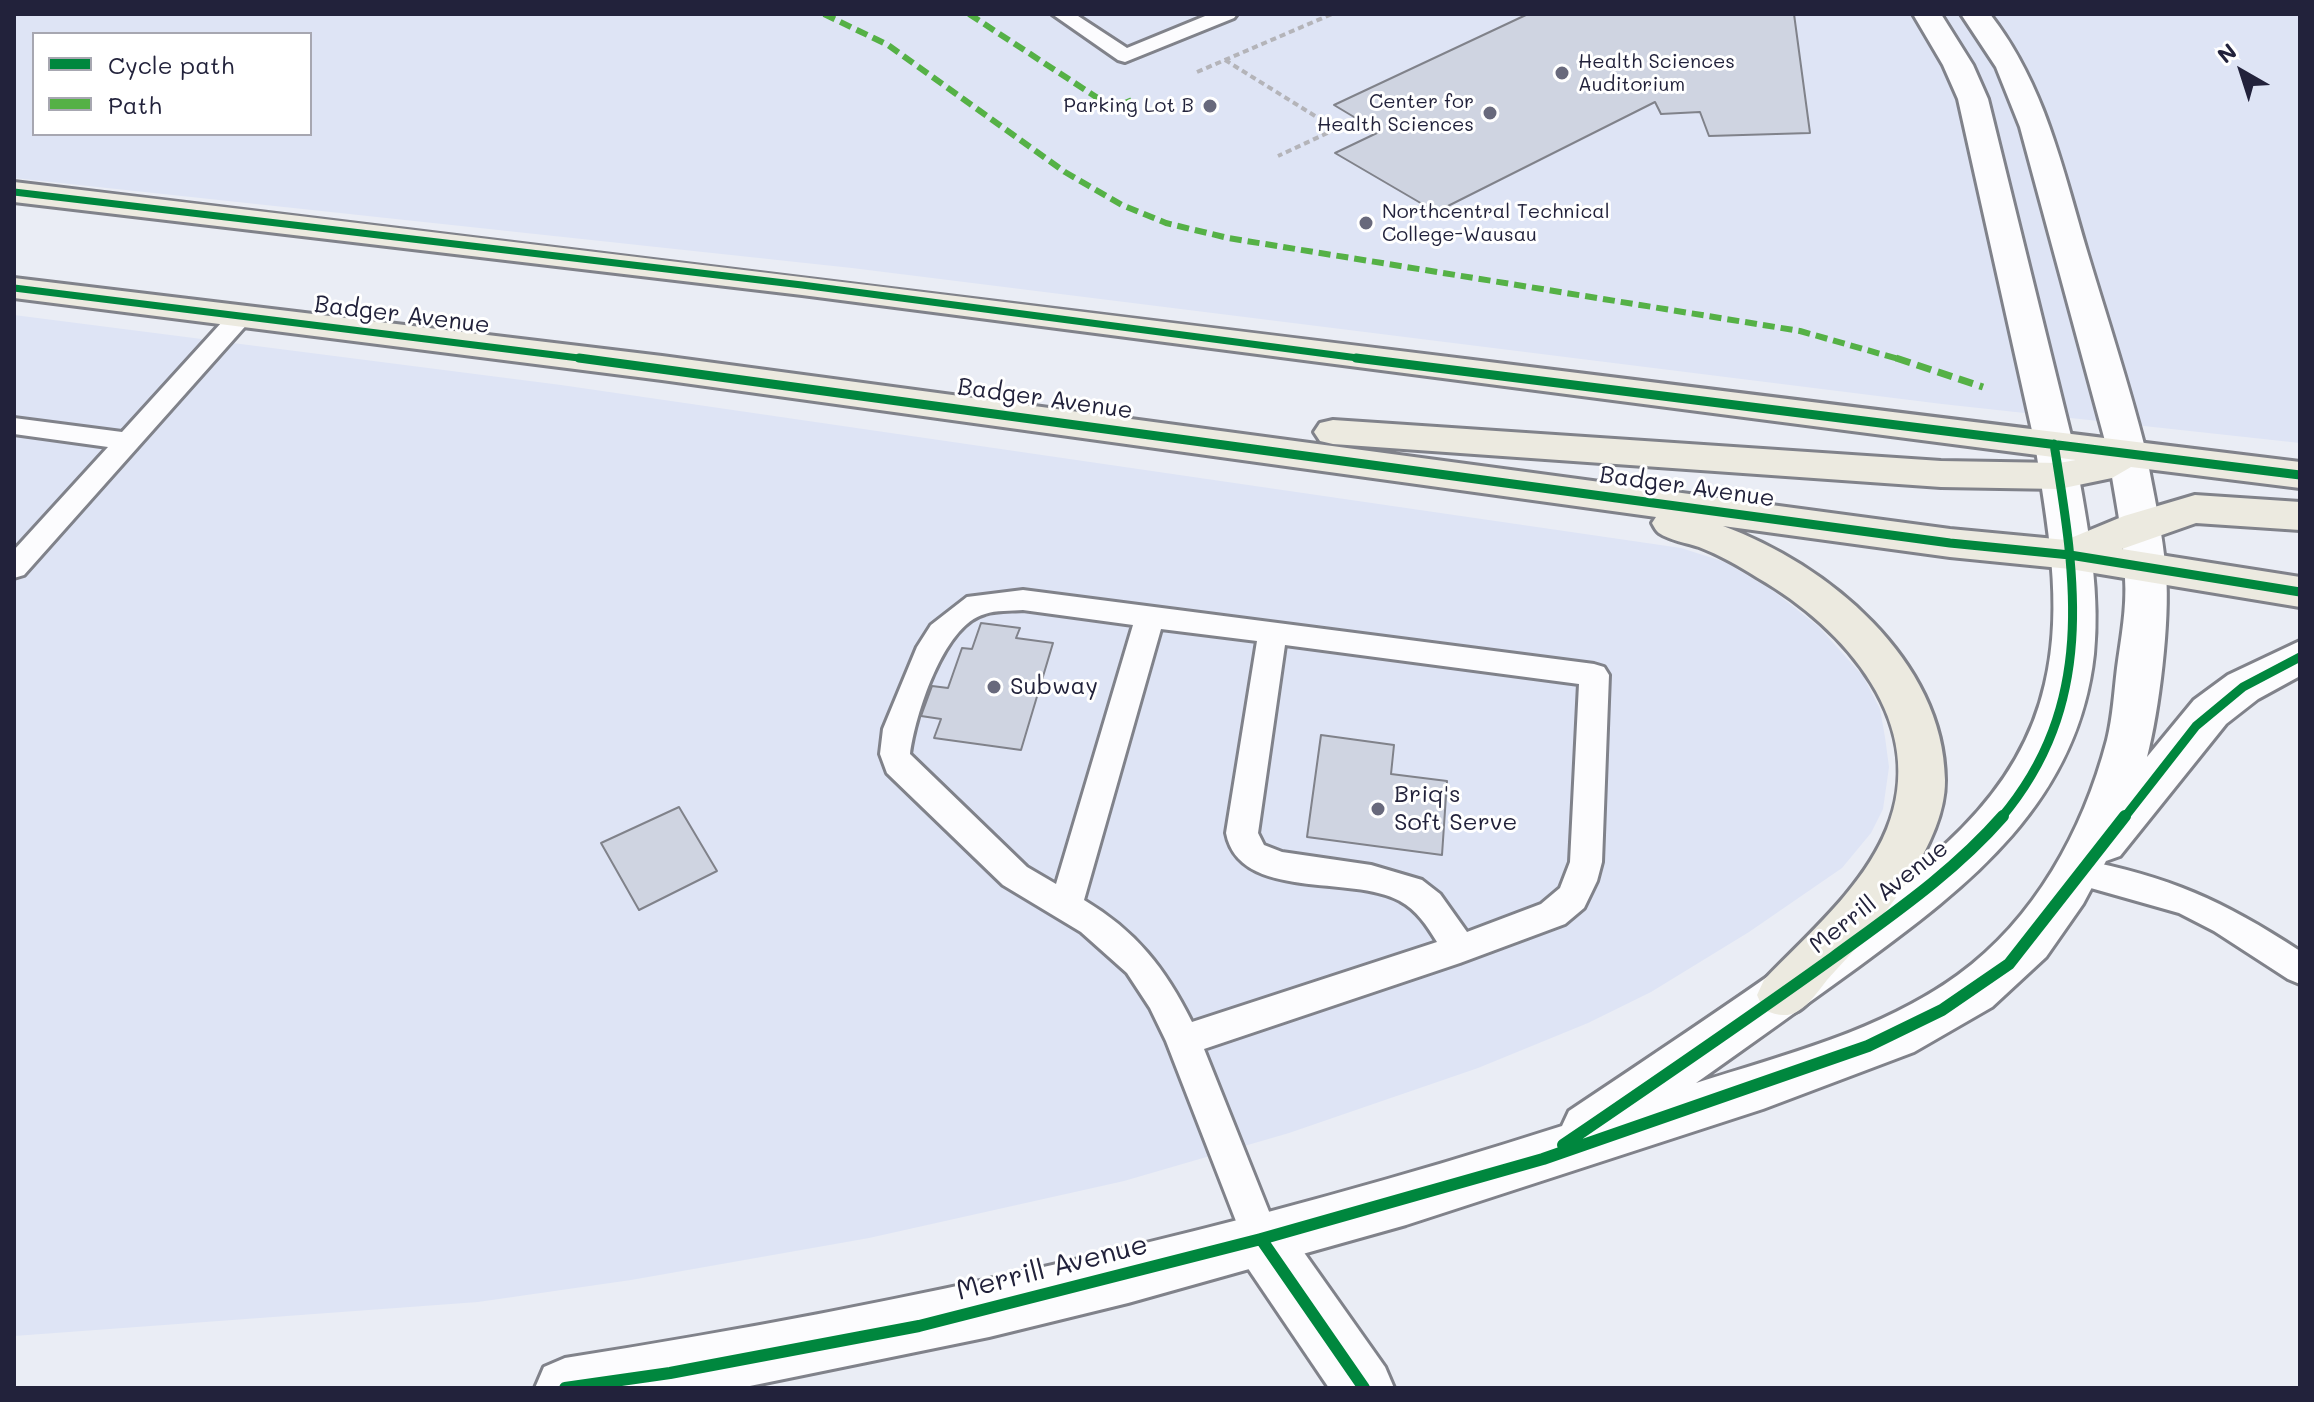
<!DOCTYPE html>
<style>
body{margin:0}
#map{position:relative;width:2314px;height:1402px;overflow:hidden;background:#eaedf5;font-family:Mali,sans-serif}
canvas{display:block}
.frame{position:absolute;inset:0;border:16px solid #22223b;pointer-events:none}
.legend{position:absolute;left:32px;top:32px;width:280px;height:104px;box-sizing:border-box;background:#fff;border:2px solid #a7a7b1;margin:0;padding:10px 14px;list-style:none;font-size:24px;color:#22223b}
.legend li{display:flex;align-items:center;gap:16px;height:40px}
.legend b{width:40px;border:2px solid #a7a7b1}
.north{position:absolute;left:2202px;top:32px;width:80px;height:80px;-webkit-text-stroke:6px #fff;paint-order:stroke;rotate:321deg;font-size:22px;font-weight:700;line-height:32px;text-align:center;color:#22223b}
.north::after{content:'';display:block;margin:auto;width:28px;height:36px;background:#22223b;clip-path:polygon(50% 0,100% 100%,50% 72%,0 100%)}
</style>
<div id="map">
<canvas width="2314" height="1402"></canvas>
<div class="frame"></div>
<ul class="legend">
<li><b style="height:10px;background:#00873e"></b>Cycle path</li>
<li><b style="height:10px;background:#55b146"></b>Path</li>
</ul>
<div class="north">N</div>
</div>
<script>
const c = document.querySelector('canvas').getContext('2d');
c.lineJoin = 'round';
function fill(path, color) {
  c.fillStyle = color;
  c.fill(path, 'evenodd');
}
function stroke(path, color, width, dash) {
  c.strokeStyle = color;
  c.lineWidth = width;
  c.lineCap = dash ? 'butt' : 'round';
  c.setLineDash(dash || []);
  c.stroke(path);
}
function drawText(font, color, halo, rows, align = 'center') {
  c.font = font + ' Mali,sans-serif';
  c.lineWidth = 6;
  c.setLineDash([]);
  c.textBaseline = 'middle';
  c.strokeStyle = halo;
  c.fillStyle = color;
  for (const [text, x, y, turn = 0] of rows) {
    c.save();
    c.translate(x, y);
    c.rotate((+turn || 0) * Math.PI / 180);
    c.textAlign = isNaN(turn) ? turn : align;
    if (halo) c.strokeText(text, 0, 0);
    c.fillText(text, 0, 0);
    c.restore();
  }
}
fill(new Path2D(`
 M14,14H2300V443L1942,404L852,268L14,178ZM34,34H310V134H34Z
 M14,315L561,385L1681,548L1725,562L1772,590L1818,626L1863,676L1880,709L1885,737L1889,767L1883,809L1871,833L1842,868L1749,932L1651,992L1588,1023L1478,1068L1289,1133L1124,1181L869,1238L631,1280L478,1302L14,1336Z`), '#dee4f5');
const building = new Path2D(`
 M1528,14H1794L1810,133L1709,136L1700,112L1661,114L1655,102L1436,212L1335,153L1379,132L1334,105Z
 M981,623L1020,628L1016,638L1053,643L1021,750L934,738L941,719L921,716L932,686L948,688L962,648L972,649Z
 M1321,735L1394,745L1391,774L1447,781L1442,855L1307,837Z
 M679,807L717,871L639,910L601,843Z`);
fill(building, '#cfd4e1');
stroke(building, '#80828a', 2);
const service = new Path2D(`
 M1052,14H1075L1127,48L1210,14H1237L1234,18L1125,62L1118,60Z
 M241,309L250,311L253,316L250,321L24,575L14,578V550L108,447L14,434V418L122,432L232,311Z
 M1023,590L1594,664L1604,667L1609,675L1602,862L1597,881L1584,908L1565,924L1460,963L1204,1049L1280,1239L1274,1252L1261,1257L1248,1252L1166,1041L1150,1008L1127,973L1081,932L1003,885L887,773L880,754L883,729L917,647L931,625L967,597ZM1023,610L1133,625L1056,884L1027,867L910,754C915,716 943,625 985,614C996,610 1011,611 1023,610ZM1161,629L1257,641L1226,833C1239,902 1352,874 1400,901C1417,910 1427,926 1437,942L1192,1022C1165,968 1136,931 1084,900ZM1285,645L1579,684L1570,862L1560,888L1541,904L1467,932L1440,894L1422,880L1371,865L1282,852L1264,845L1258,833Z
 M2078,859C2170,877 2222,900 2300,951V984L2288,979L2214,931L2179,913L2066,881L2062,872L2066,863Z`);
const minor = new Path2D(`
 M1913,14H1941L1973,65L1988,99L2073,444L2068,453L2054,457L2040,453L2035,444L1958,99L1943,65Z
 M1961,14H1990C2045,85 2062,167 2087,251C2107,318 2129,384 2146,452L2141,461L2127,465L2113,461L2108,452L2020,127L1996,67Z`);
const tertiary = new Path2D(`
 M1261,1212L1281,1220L1385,1367L1394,1388H1329L1241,1258L1233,1239L1241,1220Z`);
const secondary = new Path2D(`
 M2054,431L2068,435L2073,444C2085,513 2101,584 2094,654C2078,802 1969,886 1858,967C1804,1006 1750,1045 1696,1083C1784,1055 1881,1031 1958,975C2035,919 2083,831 2107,740C2113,716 2114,692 2117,668C2121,638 2127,608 2125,578C2124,535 2114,494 2108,452L2113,443L2127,439L2141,443L2146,452C2153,492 2163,533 2166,574C2170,621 2159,711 2147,757L2194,700L2228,675L2300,641V676L2258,699L2226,724L2120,856L2106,861L2083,904L2046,957L1992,1007L1914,1052L1763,1109L1406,1225L1128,1303L989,1337L740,1388H535L544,1367L565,1358C903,1305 1236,1231 1562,1126L1569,1111C1648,1058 1727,1006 1804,951C1904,880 2016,812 2045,684C2064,605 2047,523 2035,444L2040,435Z`);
const primary = new Path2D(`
 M14,182C776,272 1538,369 2300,462V488L2131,467L2112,478L2059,489L1941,487L1333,444L1320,441L1314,432L1320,423L1333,420L1941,461L2059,463L2076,460L802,295L14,202Z
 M14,278L662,356L1950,529L2066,540L2124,516L2195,495L2300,502V530L2196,523L2122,549L2300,577V607L2070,569L1950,557L1723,526C1827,564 1944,660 1945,780C1946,848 1871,933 1827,980C1819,990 1809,1005 1798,1011C1786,1018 1777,1015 1764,1010L1757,995L1764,980C1807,935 1863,888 1887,829C1930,724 1845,628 1758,578C1739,566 1720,555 1699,547C1687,543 1669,540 1659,533C1657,532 1653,525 1652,523L1656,517L662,380L14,298Z`);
stroke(service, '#80828a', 6);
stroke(minor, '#80828a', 6);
stroke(tertiary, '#80828a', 6);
stroke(secondary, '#80828a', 6);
stroke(primary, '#80828a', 6);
stroke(new Path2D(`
 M1225,60L1336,129L1278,156
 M1197,72L1332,14`), '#b4b4b9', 4, [6, 4]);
fill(service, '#fcfcfe');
fill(minor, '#fcfcfe');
fill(tertiary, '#fcfcfe');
fill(secondary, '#fcfcfe');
fill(primary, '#eceae0');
stroke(new Path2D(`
 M824,14L888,45L1065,172L1122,205L1166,223L1228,238L1800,331L1902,360
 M969,14L1113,108L1137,98`), '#55b146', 6, [12, 6]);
stroke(new Path2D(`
 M1896,358L1983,387`), '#55b146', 7, [15, 7]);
stroke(new Path2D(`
 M14,192L802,285L1373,360
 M14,288L595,360`), '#00873e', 7);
stroke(new Path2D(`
 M579,358L1950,543L2070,555L2300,592
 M1356,358L2300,475
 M2001,818C2097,704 2076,579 2054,444
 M2124,818L2196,726L2243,687L2300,657`), '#00873e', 9);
stroke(new Path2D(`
 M1563,1145C1654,1083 1745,1021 1834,957C1894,913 1954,872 2003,816
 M1261,1239L1364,1388
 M565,1388L670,1373L919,1326L1261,1239L1543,1159L1868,1046L1942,1010L2009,964L2125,816`), '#00873e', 12);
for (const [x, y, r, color] of [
 [1562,73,8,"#68697c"],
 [1210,106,8,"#68697c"],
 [1490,113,8,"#68697c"],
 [1366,223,8,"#68697c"],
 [994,687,8,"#68697c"],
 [1378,809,8,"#68697c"]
]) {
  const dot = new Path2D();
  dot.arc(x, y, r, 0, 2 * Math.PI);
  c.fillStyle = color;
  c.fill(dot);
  stroke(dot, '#fff', 3);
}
drawText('20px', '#22223b', '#fff', [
 ["Health Sciences",1578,62],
 ["Auditorium",1578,85],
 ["Center for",1474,102,"right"],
 ["Health Sciences",1474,125,"right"],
 ["Parking Lot B",1194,106,"right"],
 ["Northcentral Technical",1382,212],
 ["College-Wausau",1382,235]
], 'left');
drawText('24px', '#22223b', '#fff', [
 ["Badger Avenue",402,315,7],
 ["Badger Avenue",1045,399,8],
 ["Badger Avenue",1687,487,8],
 ["Merrill Avenue",1879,897,-38]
]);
drawText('24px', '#22223b', '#fff', [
 ["Subway",1010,687],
 ["Briq's",1394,795],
 ["Soft Serve",1394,823]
], 'left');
drawText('28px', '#22223b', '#fff', [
 ["Merrill Avenue",1052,1268,-14]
]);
</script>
